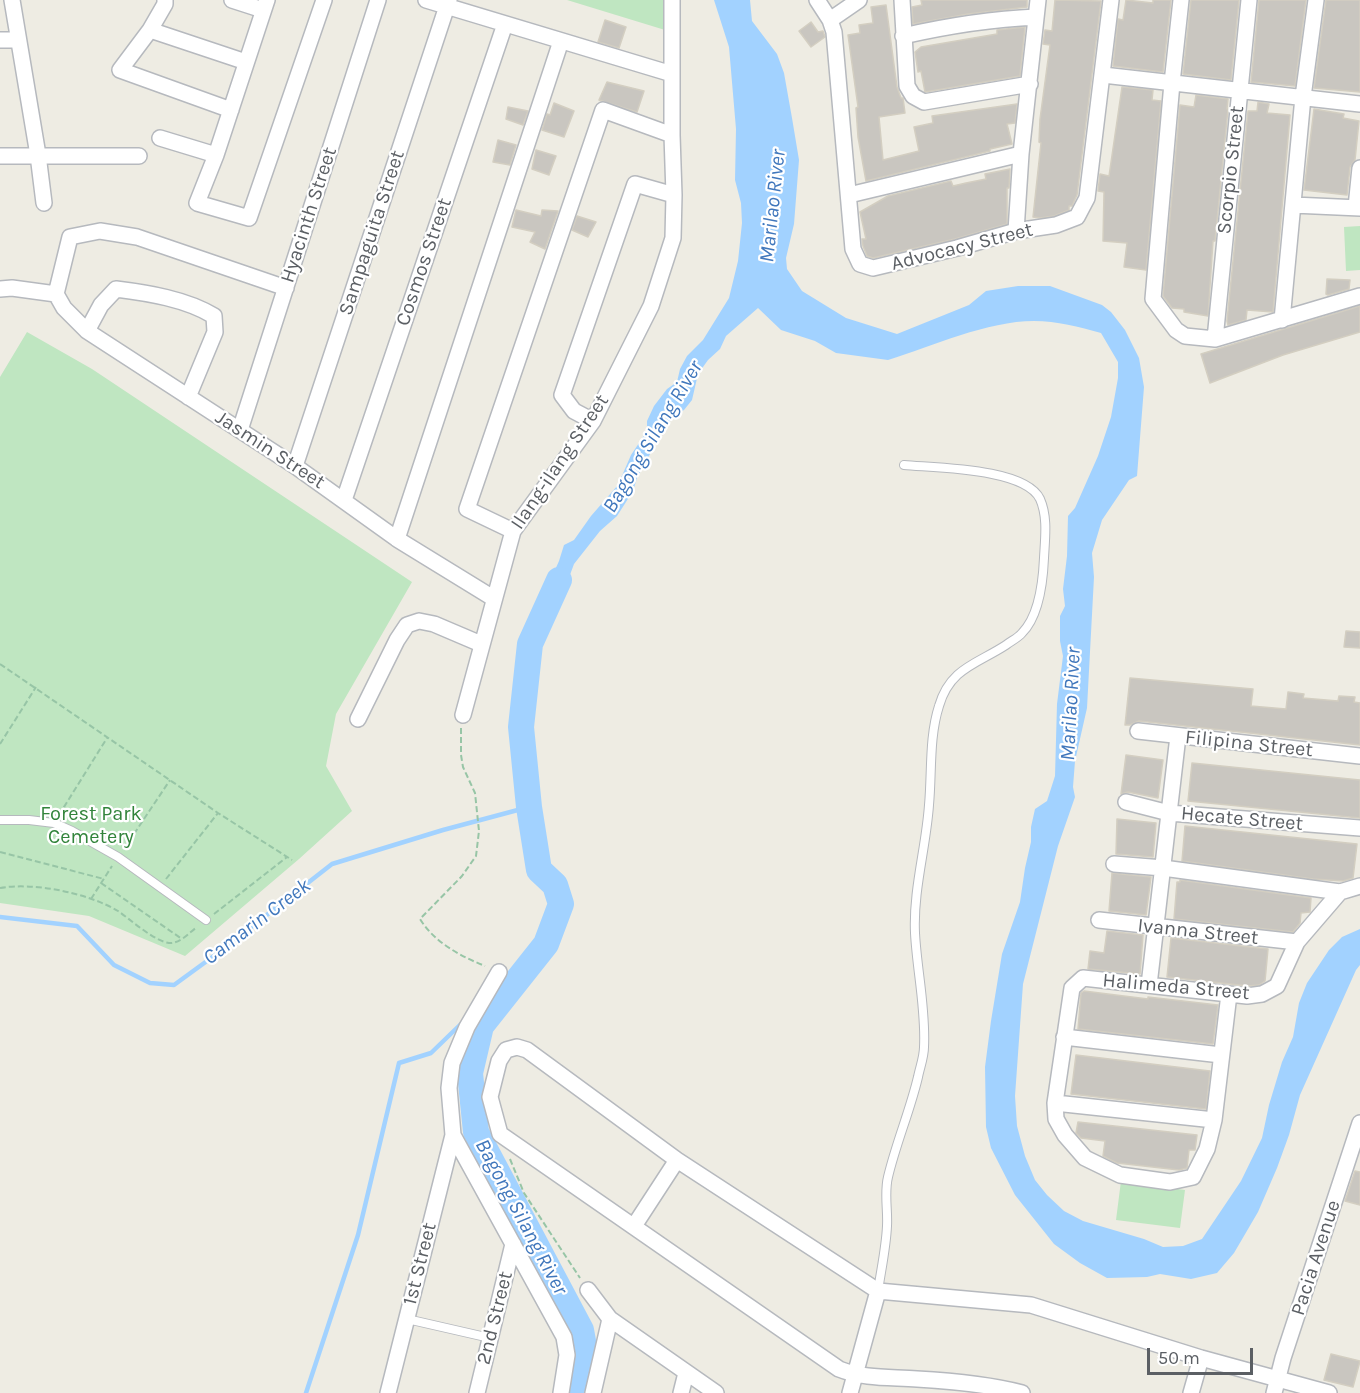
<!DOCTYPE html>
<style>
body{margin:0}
#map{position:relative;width:1360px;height:1393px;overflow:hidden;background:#eeece3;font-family:Karla,sans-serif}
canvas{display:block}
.scale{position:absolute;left:1147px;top:1348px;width:106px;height:27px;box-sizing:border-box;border:3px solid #5b5f64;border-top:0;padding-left:8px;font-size:18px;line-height:21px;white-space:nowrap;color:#5b5f64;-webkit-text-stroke:4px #fff;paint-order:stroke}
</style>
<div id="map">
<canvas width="1360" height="1393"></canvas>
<div class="scale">50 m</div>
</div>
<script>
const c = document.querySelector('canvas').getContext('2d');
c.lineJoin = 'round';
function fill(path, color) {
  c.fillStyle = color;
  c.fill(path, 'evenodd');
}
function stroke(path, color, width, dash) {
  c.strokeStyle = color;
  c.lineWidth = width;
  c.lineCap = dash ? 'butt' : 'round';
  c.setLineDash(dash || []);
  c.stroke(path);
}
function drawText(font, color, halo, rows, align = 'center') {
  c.font = font + ' Karla,sans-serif';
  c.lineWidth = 4.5;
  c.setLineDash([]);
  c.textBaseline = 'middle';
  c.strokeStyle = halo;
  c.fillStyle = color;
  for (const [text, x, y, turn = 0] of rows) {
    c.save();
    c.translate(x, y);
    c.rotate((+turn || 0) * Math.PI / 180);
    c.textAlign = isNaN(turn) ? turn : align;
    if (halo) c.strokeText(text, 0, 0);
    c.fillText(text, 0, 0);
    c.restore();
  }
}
fill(new Path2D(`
 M567,0H664L665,30Z
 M1360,226V270L1346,271L1344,227Z
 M27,332L92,369L412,582L336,714L326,766L352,811L299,859L185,956L89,916L0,903V377Z
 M1121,1181L1185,1190L1180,1228L1116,1220Z`), '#bfe6c1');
fill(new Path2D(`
 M714,0H750L752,21L777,54L784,73L792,118L799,160L794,224L786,258L787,269L802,291L846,318L897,334L969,305L986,291L1018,286H1050L1102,305L1111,312L1125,330L1139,358L1144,387L1137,476L1129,480L1102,520L1092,553L1094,577L1087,708L1075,761L1073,787L1075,797L1058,846L1023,984L1015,1096L1017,1126L1025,1156L1035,1180L1047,1195L1064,1211L1083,1221L1144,1239L1163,1247L1183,1246L1202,1239L1241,1181L1262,1138L1269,1105L1282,1062L1293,1037L1299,1003L1307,983L1329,950L1342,937L1360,929V965L1356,970L1300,1095L1289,1135L1277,1168L1258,1212L1234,1253L1217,1273L1191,1279L1160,1274L1147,1277L1107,1278L1080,1263L1054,1244L1015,1195L991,1148L986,1127L985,1067L991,1021L1002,954L1020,902L1025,868L1031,842V827L1035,809L1047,801L1055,776L1057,704L1063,656L1060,641V616L1065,606L1063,589L1067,556L1068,516L1075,508L1098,456L1111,417L1118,378V362L1101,333C1079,327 1057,321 1034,321C987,321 933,346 888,360L836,353L815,341L781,330L758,308L726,336L720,349L708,360L698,374L692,400L684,410L675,415L663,430L637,478L633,491L617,516L600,531L574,564L561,599L552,615L538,608L559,561L564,545L574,540L591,516L618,485L631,455L647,431V421L654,406L667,389L677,382L680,369L687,356L703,340L729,298L738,261L742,223L741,203L735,180L736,129L729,47Z`), '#a2d2ff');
stroke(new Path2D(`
 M0,917L77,926L114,965L150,983L174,985L222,950L332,864L443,830L529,807
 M484,1011L498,1006
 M306,1393L358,1235L399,1063L431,1053L462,1023`), '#a2d2ff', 4.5);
stroke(new Path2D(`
 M559,580L530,644L521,727L529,807L539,870L555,885L561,904L546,944L481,1026L470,1073L476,1132L581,1330L585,1352L575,1393`), '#a2d2ff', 26);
const building = new Path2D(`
 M921,0H1027V7L968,14L913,24L912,7L922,5Z
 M1055,0L1101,1L1077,195L1072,206H1069V210L1054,216L1040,218L1033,217L1041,143L1039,142L1040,119L1050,45L1043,44L1045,30L1052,31Z
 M1126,0L1153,3V0H1171L1163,72L1113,66L1118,19L1123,20Z
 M1191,0H1239L1231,80L1183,74Z
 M1259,0H1306L1295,86L1251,82Z
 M1326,0H1360V92L1314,88Z
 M886,5L897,87L901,98H903L905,113L879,117L883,160L919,151L914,127L933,123L932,116L1017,104L1015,123L1007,124L1012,144L990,149V151L866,181L858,137L856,108L858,107L848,35L860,33L859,25L873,23L871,7Z
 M605,20L626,27L619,48L598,42Z
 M811,22L818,32L823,31L825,37L811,47L799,31Z
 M1025,27L1020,76L925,92L921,71L918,72L915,52L921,47L997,34V30Z
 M607,82L644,91L637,112L599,100Z
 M1122,87L1153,90L1152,100L1161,101L1146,270L1124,267L1127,243L1103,241L1104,192L1098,191L1100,174L1109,176Z
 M1196,95L1228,99L1227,109H1228L1215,241H1213L1208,316L1184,312V309L1172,308L1163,296L1180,105L1194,107Z
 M1258,102L1269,104L1267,113L1290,115L1273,312L1247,310L1246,320L1228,325L1227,321L1248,111H1257Z
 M554,103L574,111L564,137L542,130L547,114L550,115Z
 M508,107L528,111L523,125L506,119Z
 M1314,109L1344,114L1343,118L1359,121L1355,160L1350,167L1347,195L1304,190Z
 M498,140L516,145L510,165L493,162Z
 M536,150L556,156L549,175L532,169Z
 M1010,169L1009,188H1007V224L955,239L873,258L867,256L863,246L862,239H866L860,212L888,196L951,181L953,186L966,183L986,179L985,174Z
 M516,210L541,216L542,210L558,211L545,249L530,242L535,232L512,227Z
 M577,216L596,222L588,237L572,230Z
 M1327,279L1350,280L1349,289L1328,295L1326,294Z
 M1360,306V332L1283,355L1210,383L1201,354Z
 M1346,631L1360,632V648L1344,647Z
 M1130,678L1253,689L1251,706L1286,709L1288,692L1304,694L1303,698L1338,701L1339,696L1355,697L1354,702L1360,703V745L1139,721L1130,725H1125Z
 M1126,755L1163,760L1158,798L1128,792L1121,794Z
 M1192,763L1360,780V818L1188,801Z
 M1117,819L1156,823L1153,857L1116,854Z
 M1185,826L1357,844L1353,878L1343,881L1313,879L1182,861Z
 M1112,873L1151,877L1146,915L1109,911Z
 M1180,880L1311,898L1310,912L1301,913L1300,923L1293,932L1174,919L1177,882H1180Z
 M1107,931L1143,935L1140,974L1088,969L1090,951L1104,953Z
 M1171,938L1268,949L1265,981L1259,985L1248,986L1167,977Z
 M1084,991L1148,999V997L1218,1005L1213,1044L1078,1029L1081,993Z
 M1076,1055L1210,1071L1206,1109L1071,1094Z
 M1078,1122L1197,1135L1195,1150H1189L1187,1168L1179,1170L1117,1163L1103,1156L1105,1141L1081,1138L1076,1133Z
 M1355,1171L1360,1172V1205L1345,1201Z
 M1331,1354L1360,1361L1353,1387L1324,1380Z`);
fill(building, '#c9c6c0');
stroke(building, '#d3cec1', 1.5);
const service = new Path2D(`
 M0,820H29L54,823L72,831L118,857L206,920
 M878,1291C881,1270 886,1248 887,1226C888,1210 884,1193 888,1177C896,1143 910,1111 918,1077C920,1067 924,1057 924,1047C926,1009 917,971 915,933C913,890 926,848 929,805C932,772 929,737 939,706C950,668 977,664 1006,645C1011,641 1018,638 1022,633C1039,616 1043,581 1044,558C1045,538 1048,517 1040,499C1025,468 936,468 904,465
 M407,1319L490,1338`);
const minor = new Path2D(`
 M12,0L38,155L44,203
 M165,0V4L150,30L120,70L231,110
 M232,0L263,10
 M267,0L216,155L197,203L249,218L324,0
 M426,0L672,74
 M817,0L830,20L834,32L853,249L860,264L873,268L957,248L1016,231L1056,225L1077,217L1087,198L1111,0
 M902,0L907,86L913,96L924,102L1030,84
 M1181,0L1172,83L1153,299L1176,330L1185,336L1215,339L1360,296
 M830,20L859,0
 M150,30L246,62
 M903,36C947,26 991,19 1036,17
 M0,40H17
 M1103,75L1360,104
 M160,138L216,155
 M0,156H139
 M849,195L1021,154
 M1293,205L1360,208
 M1356,207L1360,168
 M1016,231L1021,154L1038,0
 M0,289L12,288L56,294
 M56,294L64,308L87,331L295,466L397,539L493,598
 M56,294L70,237L100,231L137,237L286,288
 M1282,320L1303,97L1316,0
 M87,331L101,305L116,289C148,293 186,299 214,316L215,332L188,397
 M1215,339L1249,0
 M593,421L574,411L562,395L635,184L674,195
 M240,430L378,0
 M295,466L449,0
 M344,500L505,24
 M513,531L467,509L603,110L672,135
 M397,539L561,41
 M463,715L513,531L593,421L651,306L673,238L674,195L672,135V0
 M358,719L397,640L407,625L419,621L434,624L481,644
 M1138,731L1360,756
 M1126,802L1169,813L1360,828
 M1114,864L1163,868L1340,892
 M1099,920L1297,942
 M499,972L467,1027L452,1063L449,1088L453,1135L564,1337L567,1355L561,1393
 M1149,985L1178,736
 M1229,994L1214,1120L1207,1149L1193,1177L1170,1182L1120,1175L1085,1158L1065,1135L1056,1119L1055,1103L1072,988L1083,978L1247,996L1262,994L1277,986L1297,942L1340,892L1360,886
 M1064,1037L1221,1055
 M1055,1103L1214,1120
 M634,1226L677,1160
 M588,1290L610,1319L593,1393
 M610,1319L716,1393
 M388,1393L453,1135
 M477,1393L513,1244
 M681,1393L686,1373
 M850,1393L878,1291
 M1022,1393C988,1384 952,1381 917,1379C891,1377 864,1379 839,1369L500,1134L490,1097L499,1061L506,1050L517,1047L527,1050L677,1160L878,1291L1031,1305L1201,1358L1329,1393
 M1191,1393L1201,1358
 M1274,1393L1283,1358L1360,1123`);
stroke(service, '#b6b9be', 10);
stroke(minor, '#b6b9be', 18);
stroke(new Path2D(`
 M0,664L218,813L292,860
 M461,728V755L463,767L475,793L479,831L476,856L462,876L420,919C434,942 460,956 485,966
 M0,744L36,687
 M59,815L107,738
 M124,849L170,780
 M0,852L104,879
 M166,879L218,813
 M101,883L182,939
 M0,888C34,882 88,893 118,911C131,920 154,941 169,943C180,944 190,932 197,927
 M91,899L112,866
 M214,914L287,857
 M510,1159L524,1193L580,1278`), '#97c5a6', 2, [6, 3]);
stroke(service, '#fff', 8);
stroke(minor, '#fff', 15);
drawText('20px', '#5b5f64', '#fff', [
 ["Scorpio Street",1231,170,-84],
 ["Hyacinth Street",309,215,-72],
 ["Sampaguita Street",372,233,-72],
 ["Advocacy Street",962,247,-14],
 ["Cosmos Street",424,262,-71],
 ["Jasmin Street",270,450,33],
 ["Ilang-ilang Street",560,462,-56],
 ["Filipina Street",1249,744,6],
 ["Hecate Street",1242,819,5],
 ["Ivanna Street",1198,932,6],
 ["Halimeda Street",1176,987,5],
 ["Pacia Avenue",1316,1258,-72],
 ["1st Street",420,1264,-76],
 ["2nd Street",495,1318,-76]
]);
drawText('20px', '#32843b', '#fff', [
 ["Forest Park",91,814],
 ["Cemetery",91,837]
]);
drawText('italic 21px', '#4077bc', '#fff', [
 ["Marilao River",773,206,-84],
 ["Bagong Silang River",653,437,-59],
 ["Marilao River",1071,704,-87],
 ["Camarin Creek",257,922,-37],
 ["Bagong Silang River",521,1217,62]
]);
</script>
